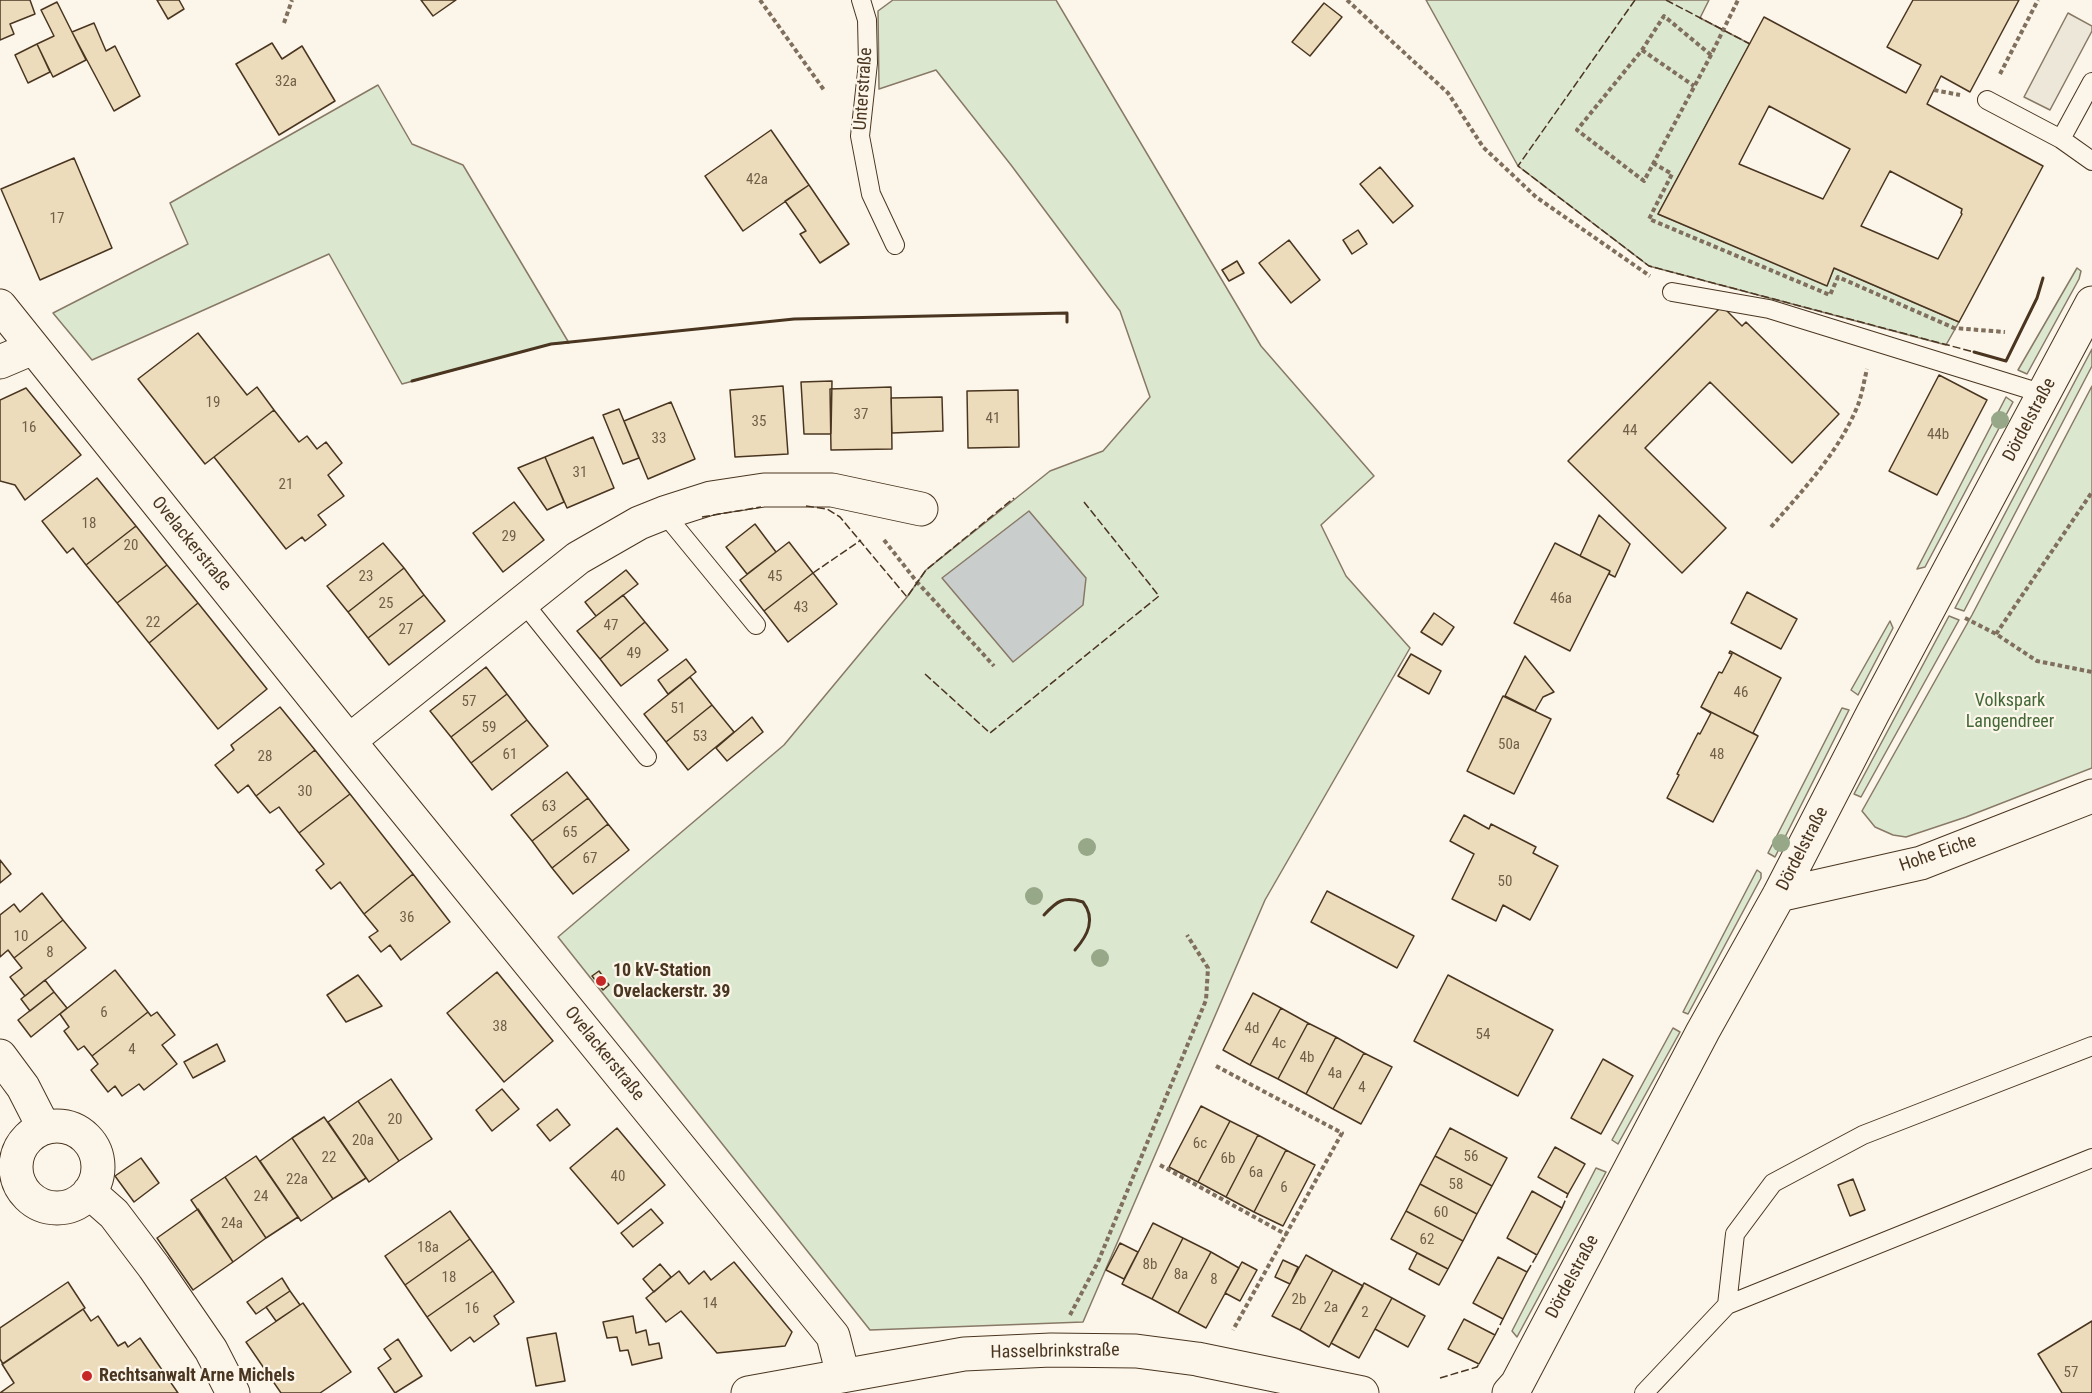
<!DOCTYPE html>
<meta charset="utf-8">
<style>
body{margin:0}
canvas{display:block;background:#fbf6e9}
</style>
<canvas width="2092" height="1393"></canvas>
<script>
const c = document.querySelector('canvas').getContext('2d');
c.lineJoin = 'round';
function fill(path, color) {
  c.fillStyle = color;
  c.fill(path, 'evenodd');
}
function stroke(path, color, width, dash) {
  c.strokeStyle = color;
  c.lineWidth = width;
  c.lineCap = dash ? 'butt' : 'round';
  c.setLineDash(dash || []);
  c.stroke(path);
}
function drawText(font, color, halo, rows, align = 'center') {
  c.font = font + ' "Roboto Condensed",sans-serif';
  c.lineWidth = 4.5;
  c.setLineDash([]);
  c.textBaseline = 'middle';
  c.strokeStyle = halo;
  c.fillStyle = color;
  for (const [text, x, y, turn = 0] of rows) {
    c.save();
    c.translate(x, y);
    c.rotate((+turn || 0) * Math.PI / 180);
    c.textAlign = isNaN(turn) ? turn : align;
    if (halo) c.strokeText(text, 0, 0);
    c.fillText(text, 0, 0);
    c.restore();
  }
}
const green = new Path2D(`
 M893,0H1056L1261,346L1374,476L1321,525L1346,576L1410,648L1265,900L1083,1322L870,1330L558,937L784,745L907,597L926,570L1050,471L1103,451L1150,397L1120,311L1011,165L936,70L879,89L878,11Z
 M1426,0H1709L1700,18L1750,44L1658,214L1827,285L1834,268L1959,322L1946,345L1649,266L1518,166Z
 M378,85L412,144L463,165L569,343L551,344L402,384L329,254L92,360L53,313L188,244L170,203Z
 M2077,268L2081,271L2079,279L2027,374L2018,370Z
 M2092,349V366L1964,611L1955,608Z
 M2092,386V768L1966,817L1906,837L1893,835L1875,827L1862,811L1972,615Z
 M2006,397L2013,402L1925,567L1917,569Z
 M1949,616L1959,620L1861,797L1854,794Z
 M1890,621L1893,628L1858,695L1851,690Z
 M1842,708L1849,710L1775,857L1768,853Z
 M1757,870L1761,873V878L1688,1014L1683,1012Z
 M1673,1028L1680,1032L1618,1144L1612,1140Z
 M1596,1168L1606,1172L1517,1337L1512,1331Z`);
fill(green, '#dce7d0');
stroke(green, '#887966', 1.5);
const parking = new Path2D(`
 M2068,13L2092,26V31L2050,110L2024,97Z`);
fill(parking, '#ede7d9');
stroke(parking, '#887966', 1.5);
const water = new Path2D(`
 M1029,511L1086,578L1083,605L1013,662L942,578Z`);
fill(water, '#c9cecd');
stroke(water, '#887966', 1.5);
const building = new Path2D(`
 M0,0H30L35,14L10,24L14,34L0,40Z
 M157,0H179L184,9L168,19Z
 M421,0H456L433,16Z
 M1913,0H2019L1970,92L1941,76L1927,104L2043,166L1959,322L1834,268L1827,286L1658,214L1764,17L1906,93L1921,65L1887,47ZM1769,106L1850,149L1823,199L1739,164ZM1890,171L1962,209L1961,213L1962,214L1938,259L1861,226Z
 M57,2L86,60L53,77L37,44L54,36L41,10Z
 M1324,3L1342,17L1310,56L1292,42Z
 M94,23L106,51L115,46L140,96L114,111L72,32Z
 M272,43L282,59L302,46L335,101L279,135L236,64Z
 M37,44L50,72L28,83L15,55Z
 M771,130L809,185L743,231L705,176Z
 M74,158L112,248L40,280L1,189Z
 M1380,167L1413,206L1393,223L1360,184Z
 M809,185L849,244L820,263L800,234L806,231L785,201Z
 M1358,230L1367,244L1352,254L1343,240Z
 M1289,240L1320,280L1291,303L1259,263Z
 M1237,261L1244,273L1229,281L1222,270Z
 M1722,306L1742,326L1746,322L1839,414L1792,463L1710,382L1645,448L1726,528L1682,573L1568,461Z
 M198,333L247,395L257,387L274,410L205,464L138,379Z
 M1939,375L1987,400L1937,495L1889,471Z
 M832,381L831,434H804L801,382Z
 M783,386L788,454L735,457L730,390Z
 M891,387L892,449L831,450L830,389Z
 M26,388L81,455L25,500L15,485L0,481V400Z
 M1018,390L1019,447L968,448L967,391Z
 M942,397L943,431L892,433L891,398Z
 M671,402L695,459L648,479L624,421Z
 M619,409L639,458L623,464L603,415Z
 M274,410L299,442L307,436L317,449L326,442L342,463L328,475L344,496L318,515L326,525L305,541L302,537L286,549L214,457Z
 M593,437L614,488L567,508L545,457Z
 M545,457L564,502L547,510L518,468Z
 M97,478L136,526L86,565L73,548L67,553L42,521Z
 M514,502L544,540L503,572L473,533Z
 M1599,515L1630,544L1615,577L1609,574L1610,571L1580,556Z
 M755,524L776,552L747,574L726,547Z
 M136,526L167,565L117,603L86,565Z
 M789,542L813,573L764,611L740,580Z
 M383,543L404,568L348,612L327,586Z
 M1555,543L1610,571L1570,651L1514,623Z
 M167,565L198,603L149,643L117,603Z
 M404,568L424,595L368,638L348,612Z
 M626,570L638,584L596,616L585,602Z
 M813,573L837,604L788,642L764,611Z
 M1747,592L1797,619L1781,649L1731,623Z
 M424,595L445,621L389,665L368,638Z
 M623,595L645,622L600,659L577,631Z
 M198,603L267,689L218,729L149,643Z
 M1434,613L1454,627L1442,645L1421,632Z
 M645,622L668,650L621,686L600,659Z
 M1730,651L1781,678L1753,733L1758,736L1701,707L1719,672L1722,673L1732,654L1729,653Z
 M1411,654L1441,671L1429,694L1398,676Z
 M1525,656L1554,692L1543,697L1535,711L1505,696Z
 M686,659L696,672L668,694L658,680Z
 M486,667L507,694L451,737L430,711Z
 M690,677L712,705L666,742L644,714Z
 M507,694L527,720L471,763L451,737Z
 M1503,696L1551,719L1514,794L1467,771Z
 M712,705L734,732L688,770L666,742Z
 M280,707L315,750L256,796L248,785L238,793L215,765L234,750L231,745Z
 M1701,707L1758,736L1713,822L1667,798L1679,775L1677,774L1698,733L1700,734L1711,713Z
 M752,717L763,732L727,761L716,748Z
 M527,720L548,746L492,790L471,763Z
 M315,750L350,794L299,833L279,807L270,813L256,796Z
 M567,772L588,798L532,841L511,815Z
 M350,794L413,874L364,914L340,882L331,889L316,870L324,864L299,833Z
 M588,798L608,824L552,868L532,841Z
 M1464,815L1489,829L1491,824L1536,847L1533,853L1558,866L1530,920L1503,905L1496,921L1452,899L1474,854L1450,841Z
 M608,824L629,850L573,894L552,868Z
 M0,860L11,874L0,883Z
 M413,874L450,922L401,960L390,945L381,952L369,937L378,931L364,914Z
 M1327,891L1414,936L1397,968L1311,922Z
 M42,893L63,920L14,958L8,950L0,957V915L14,904L20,912Z
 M63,920L86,948L25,996L10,977L22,968L14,958Z
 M115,970L148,1012L92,1056L84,1046L78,1050L64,1031L69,1027L60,1014Z
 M599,971L609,985L603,990L592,976Z
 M497,972L553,1041L504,1082L447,1013Z
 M358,975L382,1006L346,1022L327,995Z
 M1448,975L1553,1030L1518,1096L1414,1041Z
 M45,980L54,992L30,1011L21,999Z
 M54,992L67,1008L31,1037L18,1020Z
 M1253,993L1281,1008L1250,1065L1223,1050Z
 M1281,1008L1308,1023L1278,1079L1250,1065Z
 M148,1012L151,1016L157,1012L175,1035L162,1045L177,1064L144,1090L139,1084L122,1096L115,1086L108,1092L91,1070L98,1064L92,1056Z
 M1308,1023L1336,1037L1306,1094L1278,1079Z
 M1336,1037L1364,1053L1333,1109L1306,1094Z
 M217,1044L225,1061L193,1078L184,1062Z
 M1364,1053L1392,1067L1361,1124L1333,1109Z
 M1603,1059L1633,1076L1601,1134L1571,1118Z
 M391,1079L432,1139L399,1161L358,1101Z
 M502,1089L519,1109L492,1131L476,1110Z
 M358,1101L399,1161L369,1182L328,1122Z
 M1201,1106L1230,1121L1198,1182L1169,1167Z
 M557,1109L570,1125L550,1141L537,1125Z
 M324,1117L366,1178L333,1199L292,1138Z
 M1230,1121L1258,1135L1226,1197L1198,1182Z
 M617,1128L665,1185L618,1224L570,1168Z
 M1450,1128L1507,1158L1492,1186L1435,1156Z
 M1258,1135L1286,1150L1254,1212L1226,1197Z
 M292,1138L333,1199L301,1221L260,1161Z
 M1555,1147L1585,1164L1568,1194L1538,1177Z
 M1286,1150L1315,1165L1283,1226L1254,1212Z
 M256,1156L298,1217L266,1238L225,1177Z
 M1435,1156L1492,1186L1477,1214L1420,1184Z
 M141,1158L159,1183L134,1202L115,1176Z
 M225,1177L266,1238L233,1262L191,1200Z
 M1853,1179L1865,1210L1850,1216L1838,1185Z
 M1420,1184L1477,1214L1463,1241L1406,1211Z
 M1532,1191L1562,1208L1537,1255L1507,1238Z
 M198,1209L233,1262L193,1290L157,1238Z
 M651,1209L663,1223L633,1247L621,1233Z
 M450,1211L470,1239L405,1285L385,1256Z
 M1406,1211L1463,1241L1448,1269L1391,1239Z
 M1153,1223L1183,1238L1152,1299L1122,1284Z
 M1183,1238L1211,1252L1178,1313L1152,1299Z
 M470,1239L493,1271L427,1317L405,1285Z
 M1120,1243L1138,1252L1124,1279L1106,1270Z
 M1211,1252L1239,1268L1206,1328L1178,1313Z
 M1417,1253L1448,1269L1439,1285L1409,1269Z
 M1306,1255L1333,1270L1300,1330L1272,1316Z
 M1498,1257L1527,1272L1503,1319L1473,1303Z
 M1283,1260L1298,1267L1290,1284L1275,1277Z
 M734,1262L792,1332L785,1346L717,1353L681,1311L666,1322L646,1298L679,1271L689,1284L704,1271L711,1280Z
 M1242,1262L1257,1270L1240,1301L1225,1293Z
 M660,1264L671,1277L654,1292L643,1279Z
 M1333,1270L1363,1286L1329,1347L1300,1330Z
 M493,1271L514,1302L494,1316L499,1324L474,1342L470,1337L451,1351L427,1317Z
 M282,1278L290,1291L256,1314L247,1302Z
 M68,1282L85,1308L3,1364L0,1359V1328Z
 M1364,1283L1392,1298L1359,1358L1331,1343Z
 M290,1291L300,1305L276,1321L266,1307Z
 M1392,1298L1425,1316L1408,1347L1375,1329Z
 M303,1303L351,1372L320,1393H281L246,1342Z
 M83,1309L91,1321L98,1316L118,1346L125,1342L128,1347L140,1338L178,1393H0L14,1383L2,1364Z
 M633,1316L636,1333L646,1330L649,1345L659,1343L662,1358L632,1365L628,1350L620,1351L617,1337L607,1338L603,1322Z
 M1464,1319L1495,1335L1479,1364L1448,1349Z
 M2092,1321V1393H2062L2038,1354Z
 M556,1333L565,1381L536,1386L527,1338Z
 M398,1339L422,1376L395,1393L378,1368L391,1359L384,1349Z`);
fill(building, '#ecdcbc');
stroke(building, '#4a3520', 1.5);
const service = new Path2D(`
 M861,0L867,20L868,63L860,136L871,194L895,245
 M1987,100L2061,139L2092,161
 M2061,139L2092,82
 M1672,292L1769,309L2044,394
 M664,513L756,625
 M523,602L647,757
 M1727,1305L1735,1234L1773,1183L1863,1135L2092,1046
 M1644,1393L1727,1305L2092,1158`);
const minor = new Path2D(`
 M0,306L349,741L833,1336L843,1375
 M0,362L33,348
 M349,741L578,558L639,523L664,513L711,498L764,490H832L921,509
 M1779,895L1921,863L2092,796
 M0,1056L23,1087L44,1128
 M16 1167a41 41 0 1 1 82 0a41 41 0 1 1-82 0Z
 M89,1192L114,1214L154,1267L211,1350L233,1393
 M748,1393L964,1354L1051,1350L1136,1351L1197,1359L1362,1393
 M1509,1393L1517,1384L1703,1031L1779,895L1873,713L2092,303`);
stroke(service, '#4a3520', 20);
stroke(minor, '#4a3520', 35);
stroke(new Path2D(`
 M760,0L824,90
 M1347,0L1448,93L1483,147L1536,197L1650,276
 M284,23L292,0
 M1642,50L1694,86
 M1711,55L1664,16L1642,50L1577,130L1644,181L1711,55L1738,0
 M2000,74L2038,0
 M1934,90L1960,95
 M1653,163L1672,174L1649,219L1830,295L1838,277L1954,328L2005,332
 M1771,527C1803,490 1839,452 1858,405C1862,394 1864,381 1867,369
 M884,540L917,582L994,666
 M1965,618L1996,634L2037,661L2092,672
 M1996,634L2092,492
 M1216,1066L1342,1133L1233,1330
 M1160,1165L1287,1235
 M1070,1315L1098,1262L1206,1000L1208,968L1187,935`), '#7f6f5c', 4, [4.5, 3]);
stroke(service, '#fbf6e9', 18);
stroke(minor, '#fbf6e9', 33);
stroke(new Path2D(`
 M1635,0L1518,166L1649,266L1974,352
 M1666,0L1750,44
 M806,506L827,509L840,517L907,597L926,570L1014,498
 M702,517L761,507
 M813,573L861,540
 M925,674L990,733L1159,596L1084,502
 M1562,1208L1568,1194
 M1527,1272L1537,1255
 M1495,1335L1503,1319
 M1440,1378L1477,1367L1479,1364`), '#4a3520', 1.5, [8, 3]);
stroke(new Path2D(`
 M1974,352L2006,361L2037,298L2043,278
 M412,381L551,344L794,319L1067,313V322
 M1044,915C1057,901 1063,896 1083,902C1096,919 1088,935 1075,950`), '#4a3520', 3);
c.fillStyle = '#96a887';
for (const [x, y] of [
 [2000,420],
 [1781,843],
 [1087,847],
 [1034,896],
 [1100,958]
]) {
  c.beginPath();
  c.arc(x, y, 9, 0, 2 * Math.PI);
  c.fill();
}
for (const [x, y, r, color] of [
 [601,981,6,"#c62828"],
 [87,1376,6,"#c62828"]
]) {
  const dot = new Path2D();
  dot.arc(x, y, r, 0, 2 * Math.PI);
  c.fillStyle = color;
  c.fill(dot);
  stroke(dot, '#fbf6e9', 2);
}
drawText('15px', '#725f47', null, [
 ["32a",286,82],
 ["42a",757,180],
 ["17",57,219],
 ["19",213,403],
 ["37",861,415],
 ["41",993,419],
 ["35",759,422],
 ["16",29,428],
 ["44",1630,431],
 ["44b",1938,435],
 ["33",659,439],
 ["31",580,473],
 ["21",286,485],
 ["18",89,524],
 ["29",509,537],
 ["20",131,546],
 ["23",366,577],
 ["45",775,577],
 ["46a",1561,599],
 ["25",386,604],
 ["43",801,608],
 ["22",153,623],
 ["47",611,626],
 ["27",406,630],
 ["49",634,654],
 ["46",1741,693],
 ["57",469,702],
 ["51",678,709],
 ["59",489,728],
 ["53",700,737],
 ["50a",1509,745],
 ["61",510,755],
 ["48",1717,755],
 ["28",265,757],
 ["30",305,792],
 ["63",549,807],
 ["65",570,833],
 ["67",590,859],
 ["50",1505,882],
 ["36",407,918],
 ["10",21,937],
 ["8",50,953],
 ["6",104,1013],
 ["38",500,1027],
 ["4d",1252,1029],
 ["54",1483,1035],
 ["4c",1279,1044],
 ["4",132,1050],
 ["4b",1307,1058],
 ["4a",1335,1074],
 ["4",1362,1088],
 ["20",395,1120],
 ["20a",363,1141],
 ["6c",1200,1144],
 ["56",1471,1157],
 ["22",329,1158],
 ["6b",1228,1159],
 ["6a",1256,1173],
 ["40",618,1177],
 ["22a",297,1180],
 ["58",1456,1185],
 ["6",1284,1188],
 ["24",261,1197],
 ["60",1441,1213],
 ["24a",232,1224],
 ["62",1427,1240],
 ["18a",428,1248],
 ["8b",1150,1265],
 ["8a",1181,1275],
 ["18",449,1278],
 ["8",1214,1280],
 ["2b",1299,1300],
 ["14",710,1304],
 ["2a",1331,1308],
 ["16",472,1309],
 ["2",1365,1313],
 ["57",2071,1373]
]);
drawText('18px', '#4a3520', '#fbf6e9', [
 ["Unterstraße",864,89,-86],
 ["Dördelstraße",2030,420,-62],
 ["Ovelackerstraße",191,544,51],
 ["Dördelstraße",1803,849,-63],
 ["Hohe Eiche",1938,854,-19],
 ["Ovelackerstraße",604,1054,51],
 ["Dördelstraße",1573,1277,-62],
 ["Hasselbrinkstraße",1055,1352,-1]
]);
drawText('18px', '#436837', '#fbf6e9', [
 ["Volkspark",2010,701],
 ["Langendreer",2010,722]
]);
drawText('bold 18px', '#4a3520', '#fbf6e9', [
 ["10 kV-Station",613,971],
 ["Ovelackerstr. 39",613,992],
 ["Rechtsanwalt Arne Michels",99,1376]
], 'left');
</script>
